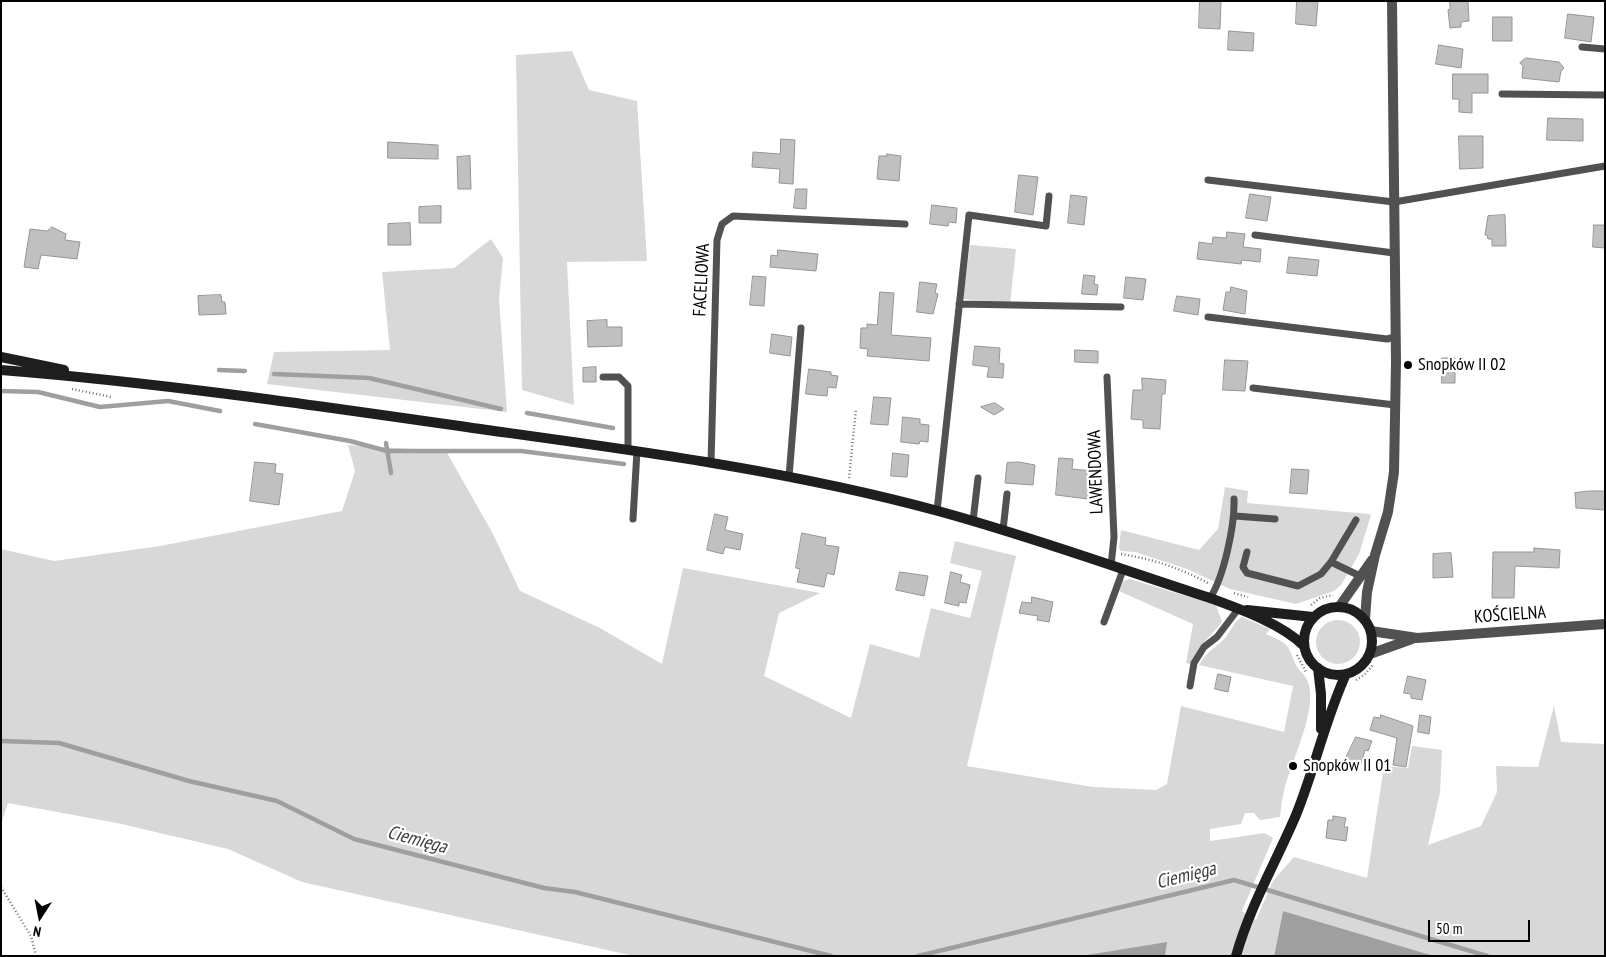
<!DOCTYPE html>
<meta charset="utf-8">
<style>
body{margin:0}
#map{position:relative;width:1606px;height:957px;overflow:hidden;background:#fff;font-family:"PT Sans Narrow",sans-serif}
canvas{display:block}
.frame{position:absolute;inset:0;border:2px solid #000;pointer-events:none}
.north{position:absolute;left:15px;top:892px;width:50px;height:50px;-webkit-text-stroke:4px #fff;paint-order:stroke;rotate:191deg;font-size:14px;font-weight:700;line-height:20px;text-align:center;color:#000}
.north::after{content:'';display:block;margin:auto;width:18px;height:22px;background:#000;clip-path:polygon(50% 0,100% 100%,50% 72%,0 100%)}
.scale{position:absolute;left:1428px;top:920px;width:102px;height:22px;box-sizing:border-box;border:2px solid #000;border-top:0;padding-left:6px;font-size:15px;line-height:18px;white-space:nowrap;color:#000;-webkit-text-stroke:4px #fff;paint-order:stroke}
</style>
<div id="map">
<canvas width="1606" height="957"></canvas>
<div class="frame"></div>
<div class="north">N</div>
<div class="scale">50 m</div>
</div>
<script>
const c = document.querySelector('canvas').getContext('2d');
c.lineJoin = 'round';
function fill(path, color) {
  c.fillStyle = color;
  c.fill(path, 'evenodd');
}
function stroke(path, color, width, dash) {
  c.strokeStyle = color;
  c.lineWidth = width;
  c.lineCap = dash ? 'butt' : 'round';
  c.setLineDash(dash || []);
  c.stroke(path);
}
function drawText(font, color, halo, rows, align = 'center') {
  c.font = font + ' "PT Sans Narrow",sans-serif';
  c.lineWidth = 4.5;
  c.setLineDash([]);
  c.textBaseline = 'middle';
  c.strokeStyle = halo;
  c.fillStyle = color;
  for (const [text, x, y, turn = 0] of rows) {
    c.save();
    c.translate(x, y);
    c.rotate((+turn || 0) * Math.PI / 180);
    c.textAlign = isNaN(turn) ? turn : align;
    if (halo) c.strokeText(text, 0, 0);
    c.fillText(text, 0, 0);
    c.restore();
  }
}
fill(new Path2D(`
 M572,51L589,90L637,101L647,261L567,262L574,405L522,390L516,55Z
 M491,239L503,258L499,298L507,412L267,384L274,352L390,350L382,272L454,268Z
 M970,245L1016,249L1010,303L963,299Z
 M348,445L446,451L493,534L520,591L600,628L662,664L683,568L820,593L779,613L764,676L851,718L870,644L919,658L931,608L970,618L982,571L950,563L955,541L1016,556L967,766L1093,787L1156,790L1167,784L1181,706L1284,732L1293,686L1199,665C1207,651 1214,649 1224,639C1231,632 1233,622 1242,617L1270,629L1266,634C1290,645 1286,642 1296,665C1298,671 1305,674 1307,680C1320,706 1290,764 1284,791C1282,799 1281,808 1280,817L1260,820L1254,813H1245L1241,824L1210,829V841L1265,833L1273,838L1242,911L1256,920L1273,881L1294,857L1367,878L1384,766L1408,768L1412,746L1442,750L1440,793L1428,845L1481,826L1497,792L1496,766L1538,767L1554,706L1561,742L1605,744V956H1434L1283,911L1274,956H634L302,882L228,849L117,823L8,803L1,824V549L54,561L160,546L342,511L355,471Z
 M1225,487L1248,491L1247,503L1369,514L1371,515L1359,554L1341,585L1334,591L1296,604L1230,589L1187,569L1135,552L1121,551L1119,548L1121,530L1199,550L1218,529Z
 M1130,579L1216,605L1222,622L1201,646L1191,664L1186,663L1193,624L1119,591L1123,581Z
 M1316 642a22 22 0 1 1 44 0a22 22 0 1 1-44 0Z`), '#d8d8d8');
fill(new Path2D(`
 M1283,911L1434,956H1274Z
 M1167,942L1165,956H1081Z`), '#9f9f9f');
stroke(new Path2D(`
 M219,370L245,371
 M274,374L369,378L501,409
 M1,391L38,392L100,407L168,401L220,411
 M527,413L613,428
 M255,424L350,441L387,451H521L624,464
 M386,443L391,473
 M1,741L59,743L189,781L277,801L354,839L544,888L575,892L831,956
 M918,956L1234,880L1487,956`), '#9f9f9f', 4.5);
const building = new Path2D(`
 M1200,1H1221L1220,29L1199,28Z
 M1297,1H1318L1316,26L1296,24Z
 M1450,1H1468L1469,21L1461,22V27L1450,28L1448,10L1450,9Z
 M1568,14L1594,17L1591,42L1565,38Z
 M1493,17H1512V41H1493Z
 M1229,31L1254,33L1253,51L1228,50Z
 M1439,45L1463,49L1461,68L1436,64Z
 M1526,58L1559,62L1564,68L1561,71L1559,82L1522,78L1523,66L1520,63Z
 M1453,74H1488V93H1472V113L1459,112V99H1453Z
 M1548,118L1583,119V141L1547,140Z
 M1459,136H1483V168L1460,169Z
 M781,139L795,140L793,184L779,183L780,169L752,167L753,152L780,154Z
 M388,142L438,145V159L388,158Z
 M887,154L901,156L899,181L877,179L879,156H887Z
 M470,156L471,189H458L457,157Z
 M1019,175L1038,177L1033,215L1015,212Z
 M796,189H807L806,209L794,208Z
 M1250,194L1271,197L1267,221L1246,218Z
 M1071,195L1087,197L1084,225L1068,223Z
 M932,205L957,208L956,223L949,222L948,226L930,224Z
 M441,206V223H419V207Z
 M1505,215L1506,246H1492V239H1488L1487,235H1485L1488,216Z
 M410,223L411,245H388V224Z
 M1594,225H1605V248L1593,247Z
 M52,227L66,234L65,240L80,242L77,259L41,255L38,269L24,267L30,229L47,231Z
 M1227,232L1245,234L1243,247L1261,249L1260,262L1242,260L1241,264L1197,259L1199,242L1212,244L1213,237L1226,238Z
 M778,250L818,254L816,271L770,267L771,255L777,256Z
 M1289,257L1319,260L1317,276L1287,273Z
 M1084,275L1095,276L1094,284L1098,285L1097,295L1082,294Z
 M753,276L766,277L764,306L750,305Z
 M1126,277L1146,279L1143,300L1124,298Z
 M920,282L937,284L935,293L938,294L933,314L917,312Z
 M1231,287L1247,291L1245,314L1223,310L1226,292H1230Z
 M880,292L894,293L891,335L931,338L929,361L867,356L868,349L860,348L861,328H867V324L877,325Z
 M221,295L222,302H225L226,314L199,315L198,296Z
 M1177,296L1200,299L1198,315L1174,311Z
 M607,320V327H622V346L588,347L587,321Z
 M772,334L792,337L790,356L770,353Z
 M975,346L1000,348L999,363L1004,364L1003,378L987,377L989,367L973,365Z
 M1075,350L1098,351V363L1075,362Z
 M1442,358H1455V383H1442Z
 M1225,360L1248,361L1245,391L1223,390Z
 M596,367V382H583V368Z
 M809,369L831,372V375L838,376L836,388L828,387L827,396L806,394Z
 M1142,378L1166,380L1165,394H1162L1160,429L1143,428V420L1131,419L1133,390H1142Z
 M874,397L891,398L888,425L871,424Z
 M995,403L1004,409L994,415L981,407Z
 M903,417L920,419V424L929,425L928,442L920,441L919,444L901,442Z
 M893,453L909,455L907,477L891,476Z
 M1059,458L1073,459L1072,469L1094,471L1093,483L1097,484L1096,500L1056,495Z
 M255,462L276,464L275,473L283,474L279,505L250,501Z
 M1019,462L1035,465L1033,485L1005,483L1007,463Z
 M1292,469L1309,470L1307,494L1290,493Z
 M1589,491H1605V510L1576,508L1575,493Z
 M715,514L728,517L725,530L743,534L740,550L725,547L723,554L707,550Z
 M802,533L826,538L825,545L839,547L834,575L827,573L824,587L797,582L800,569L796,568Z
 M1534,548L1560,550L1559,568L1515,566L1514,598H1492L1493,552H1534Z
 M1451,553L1453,577L1433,578V554Z
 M900,572L928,576L924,596L896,590Z
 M951,572L962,575L960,582L970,585L966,603L959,602V606L945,603Z
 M1032,597L1053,602L1049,622L1037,620L1038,616L1019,613L1022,602L1031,603Z
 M1218,674L1231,677L1228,692L1215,689Z
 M1408,676L1426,680L1422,700L1411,698V694L1404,693Z
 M1381,715L1413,726L1406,767L1393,765L1397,738L1370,730L1374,717L1380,718Z
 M1420,715L1431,717L1429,734L1418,732Z
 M1356,737L1372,741L1368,751L1365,750L1361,764L1345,760Z
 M1333,816L1346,818L1344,827H1348L1346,841L1326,838L1328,820H1333Z`);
fill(building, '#c0c0c0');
stroke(building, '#959595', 1);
stroke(new Path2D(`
 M72,389L111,397
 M849,478L856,409
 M1121,554C1153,559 1180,568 1208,583
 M1234,593L1248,597
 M1311,605L1320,598L1333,595
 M1297,655L1306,672
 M1356,680L1364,675L1373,665
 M1,887L31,936L36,956`), '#737373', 2.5, [1, 2.5]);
stroke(new Path2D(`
 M1582,47L1605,49
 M1502,94L1605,95
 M1208,180L1394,202L1605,166
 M1255,235L1394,253
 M959,304L1121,307
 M1208,317L1387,339L1395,337
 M603,377H619L628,386V450
 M1107,377L1114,537L1111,566
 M1253,388L1395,405
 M711,463L717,240L722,224L733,216L905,224
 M789,477L801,328
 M937,511L969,215L1046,226L1049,196
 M1235,516L1275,519
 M633,519L637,451
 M973,521L978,478
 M1003,530L1007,494
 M1247,552L1243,567L1247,573L1298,586L1321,574L1331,562L1356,520
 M1331,562L1360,576
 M1210,598C1224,577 1235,524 1234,499
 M1104,622L1123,570
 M1190,686L1194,663L1204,647L1217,637L1239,608`), '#515151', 7);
stroke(new Path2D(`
 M1339,607L1372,560
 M1365,619L1367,592L1375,555L1388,512L1394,472L1396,362L1392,1
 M1371,631L1417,638L1605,624
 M1370,654L1412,639`), '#515151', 10);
stroke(new Path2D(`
 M1,357L64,370
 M1,370C164,383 326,407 487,430C639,451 791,471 938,511C1030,536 1120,569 1210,598C1240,609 1282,624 1304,646
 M1304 641a34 34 0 1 1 68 0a34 34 0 1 1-68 0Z
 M1247,610L1313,617
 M1318,668L1321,694V729
 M1236,956C1250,906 1276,862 1296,815C1315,768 1325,720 1346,674`), '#1e1e1e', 10);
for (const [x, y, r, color] of [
 [1408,365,5,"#000"],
 [1293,766,5,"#000"]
]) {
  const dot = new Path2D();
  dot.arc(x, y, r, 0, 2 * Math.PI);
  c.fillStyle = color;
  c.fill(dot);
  stroke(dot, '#fff', 2);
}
drawText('18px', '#000', '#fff', [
 ["FACELIOWA",702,280,-87],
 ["LAWENDOWA",1096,472,-92],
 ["KOŚCIELNA",1510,615,-4]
]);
drawText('18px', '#000', '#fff', [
 ["Snopków II 02",1418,365],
 ["Snopków II 01",1303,766]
], 'left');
drawText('italic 19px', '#404040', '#fff', [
 ["Ciemięga",417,840,15],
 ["Ciemięga",1186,876,-14]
]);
</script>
